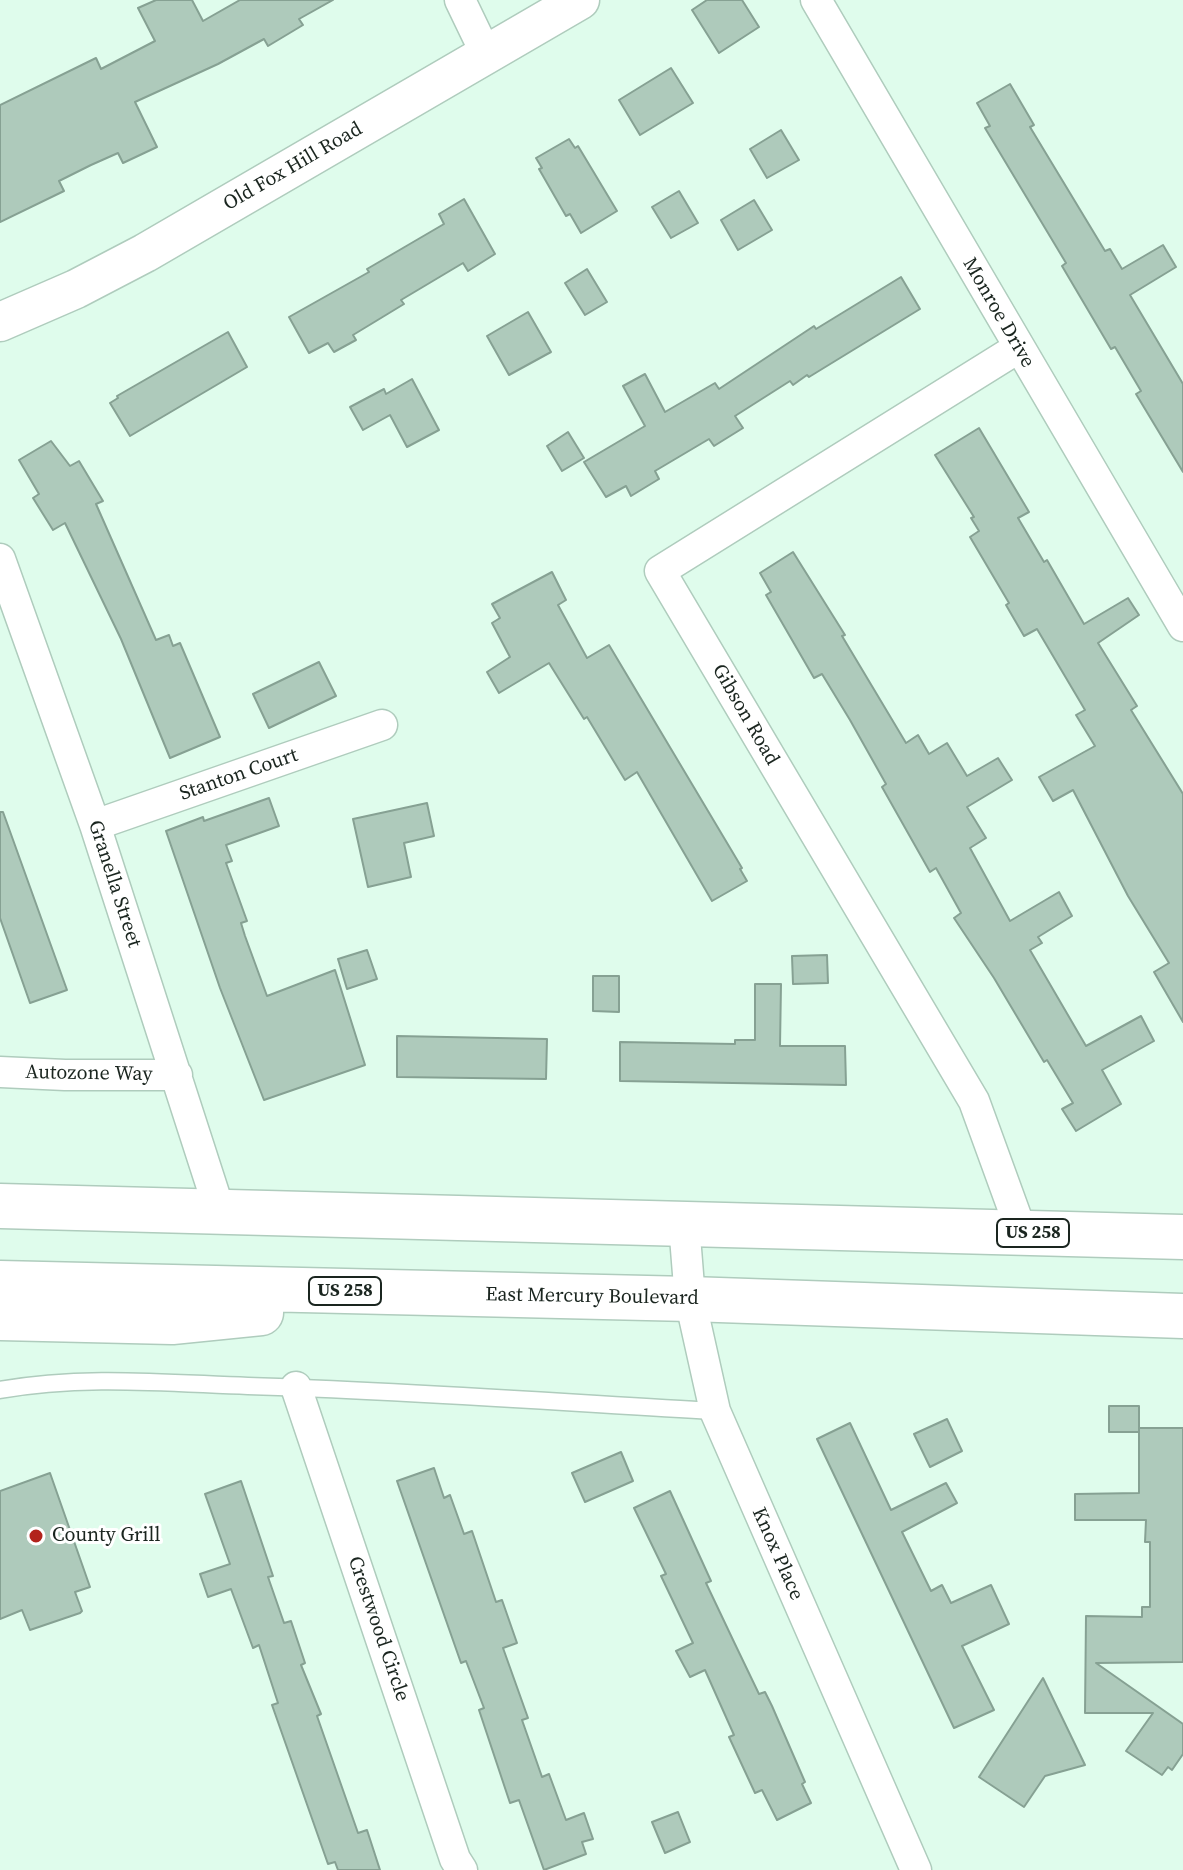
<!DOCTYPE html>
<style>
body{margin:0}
canvas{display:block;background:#dffcec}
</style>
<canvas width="1183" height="1870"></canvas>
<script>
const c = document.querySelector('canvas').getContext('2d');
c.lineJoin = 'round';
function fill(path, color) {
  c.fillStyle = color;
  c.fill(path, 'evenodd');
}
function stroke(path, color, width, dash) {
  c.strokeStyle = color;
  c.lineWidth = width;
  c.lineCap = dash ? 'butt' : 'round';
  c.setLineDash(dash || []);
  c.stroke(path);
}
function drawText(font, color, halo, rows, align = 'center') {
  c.font = font + ' "Source Serif 4",serif';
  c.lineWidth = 6;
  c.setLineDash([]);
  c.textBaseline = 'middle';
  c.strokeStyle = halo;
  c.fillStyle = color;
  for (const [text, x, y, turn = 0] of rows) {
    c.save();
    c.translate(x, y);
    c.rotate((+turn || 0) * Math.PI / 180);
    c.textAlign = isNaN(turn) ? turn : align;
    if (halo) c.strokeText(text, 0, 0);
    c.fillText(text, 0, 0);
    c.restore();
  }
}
const building = new Path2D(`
 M156,0H192L203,21L240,0H333L299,19L303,25L268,46L264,39L218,64L135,102L157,147L123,163L118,153L91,165L59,181L64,191L0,222V105L96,58L101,69L155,41L138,8Z
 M707,0H742L759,27L719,53L692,10Z
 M671,68L693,103L640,135L619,100Z
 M1010,84L1034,125L1030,127L1105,251L1110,249L1122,269L1163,245L1176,267L1130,295L1183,384V472L1136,394L1141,391L1115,347L1111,349L1062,266L1066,263L985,128L990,126L977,103Z
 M781,130L799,160L767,178L750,149Z
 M569,139L575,148L578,146L617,211L581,233L570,214L566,216L539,169L542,168L536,158Z
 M679,191L698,223L671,238L652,207Z
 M464,199L495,254L468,271L463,263L401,300L404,304L353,335L356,340L334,352L328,343L309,353L289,317L369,272L367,269L444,224L439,214Z
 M754,200L772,230L738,250L721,220Z
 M587,269L607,302L585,315L565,283Z
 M901,277L920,309L809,377L807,375L793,385L790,381L735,416L743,428L714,446L709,439L655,471L659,479L631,496L626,486L606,497L584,462L645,426L623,386L645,374L665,412L715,383L719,389L814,326L816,329Z
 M528,312L551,352L509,375L487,336Z
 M228,332L247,367L130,436L110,403L118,398L117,396Z
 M412,379L439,430L407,447L390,415L363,430L350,407L384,389L386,394Z
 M979,428L1029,512L1018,518L1044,562L1047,560L1084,624L1128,598L1139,615L1098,643L1137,706L1131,710L1183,794V1022L1154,972L1169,963L1128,896L1073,790L1053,801L1039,777L1095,746L1076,715L1085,710L1037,629L1024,636L1006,605L1009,603L970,537L979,531L971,518L974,517L935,455Z
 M568,432L584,458L562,471L547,446Z
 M51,441L70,466L79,461L103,501L96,504L156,640L169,635L173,646L180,643L220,737L170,758L121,639L65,523L53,530L33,498L39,494L19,460Z
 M793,552L845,635L842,636L906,743L918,735L929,754L947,743L967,776L998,758L1012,780L967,807L986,838L970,848L1010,921L1059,892L1072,916L1038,937L1042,943L1030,950L1086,1046L1141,1016L1154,1041L1102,1070L1121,1104L1076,1131L1062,1109L1073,1103L1047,1060L1044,1062L994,978L954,918L961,913L936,868L930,872L882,787L886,784L850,720L822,674L814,678L766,595L771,592L760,573Z
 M552,572L566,600L558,605L587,658L609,645L742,868L740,869L747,881L712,901L637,772L625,780L587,717L584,719L549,663L499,693L487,672L510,657L492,623L500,618L492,604Z
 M319,662L336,696L269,728L253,694Z
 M269,798L279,826L226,845L232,861L226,863L247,921L241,923L245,936L267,996L335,970L365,1065L264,1100L220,988L166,831L203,817L204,821Z
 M427,803L434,836L404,843L411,877L368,887L353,819Z
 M0,812H3L67,990L30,1003L0,918Z
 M367,950L377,979L347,989L338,959Z
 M827,955L828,983L793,984L792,956Z
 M593,976H619V1012L593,1011Z
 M755,984H781L780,1046H845L846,1085L620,1081V1042L735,1044V1040H755Z
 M397,1036L547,1039L546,1079L397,1077Z
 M1109,1406H1139V1432H1109Z
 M947,1419L962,1451L930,1467L914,1434Z
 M850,1423L891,1510L946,1483L957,1503L902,1532L931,1591L942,1585L951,1603L991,1585L1009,1624L962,1646L994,1710L954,1728L817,1439Z
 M1139,1428H1183V1662L1096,1663L1183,1724V1754L1172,1770L1168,1767L1162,1775L1126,1751L1153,1713H1085L1086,1616L1142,1617V1607H1150V1542H1145L1146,1520H1075V1494L1139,1493Z
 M621,1452L633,1481L585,1502L572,1473Z
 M434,1468L444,1498L450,1495L464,1534L472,1531L496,1602L502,1600L517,1643L503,1648L528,1718L522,1720L542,1777L549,1774L566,1820L584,1813L593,1839L582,1842L586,1854L544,1870L519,1800L510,1803L479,1710L484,1708L466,1661L461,1663L397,1481Z
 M50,1473L90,1587L75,1592L82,1611L80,1613L30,1630L22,1610L0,1619V1491Z
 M241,1481L273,1576L268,1577L284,1623L291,1621L305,1663L301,1665L321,1714L317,1716L358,1833L367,1830L380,1870H338L335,1862L328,1864L272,1705L278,1703L259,1645L253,1648L231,1589L208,1597L200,1574L230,1564L205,1494Z
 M670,1491L711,1581L706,1583L734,1642L759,1694L765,1692L772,1706L805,1782L802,1784L811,1803L777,1820L762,1790L755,1793L729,1737L734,1735L705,1670L690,1677L676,1651L693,1643L661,1576L666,1574L634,1508Z
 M1043,1678L1085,1765L1045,1776L1024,1807L979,1777Z
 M678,1812L690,1842L665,1853L652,1822Z`);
fill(building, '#aecabb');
stroke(building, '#86a193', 2);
const service = new Path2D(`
 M0,1390C82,1375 165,1383 248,1386C404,1391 559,1402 715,1411`);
const minor = new Path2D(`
 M460,0L486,54
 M816,0L1183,626
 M1018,348L660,571L974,1101L1022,1233
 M0,559L95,825L220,1212
 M95,825L382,725
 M0,1072L65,1075H177
 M684,1224L690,1299L715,1411L916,1870
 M296,1387L455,1859L462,1870`);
const tertiary = new Path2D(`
 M0,322L76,289L145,253L580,0`);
const primary = new Path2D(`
 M0,1206L1183,1237
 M0,1283L690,1299L1183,1316
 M0,1318L172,1322L261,1313`);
stroke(service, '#afccbd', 19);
stroke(minor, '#afccbd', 33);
stroke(tertiary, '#afccbd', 41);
stroke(primary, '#afccbd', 47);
stroke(service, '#fff', 16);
stroke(minor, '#fff', 30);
stroke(tertiary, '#fff', 38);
stroke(primary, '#fff', 44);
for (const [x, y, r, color] of [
 [36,1536,8,"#b2231c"]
]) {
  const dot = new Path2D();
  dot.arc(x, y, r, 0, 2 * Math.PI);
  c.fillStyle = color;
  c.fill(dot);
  stroke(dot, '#fff', 3);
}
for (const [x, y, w] of [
 [1033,1233,72],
 [345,1291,72]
]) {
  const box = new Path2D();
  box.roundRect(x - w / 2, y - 14, w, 28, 6);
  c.fillStyle = '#fff';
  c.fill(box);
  stroke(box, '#1a251f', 2);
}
drawText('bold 18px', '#1a251f', null, [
 ["US 258",1033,1233],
 ["US 258",345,1291]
]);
drawText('20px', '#1a251f', '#fff', [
 ["Old Fox Hill Road",293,167,-30],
 ["Monroe Drive",998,313,60],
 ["Gibson Road",745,715,60],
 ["Stanton Court",239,775,-19],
 ["Granella Street",114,884,72],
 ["Autozone Way",89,1074,1],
 ["East Mercury Boulevard",592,1297,1],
 ["Knox Place",777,1554,66],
 ["Crestwood Circle",378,1629,71]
]);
drawText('20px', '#1a251f', '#fff', [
 ["County Grill",52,1536]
], 'left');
</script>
